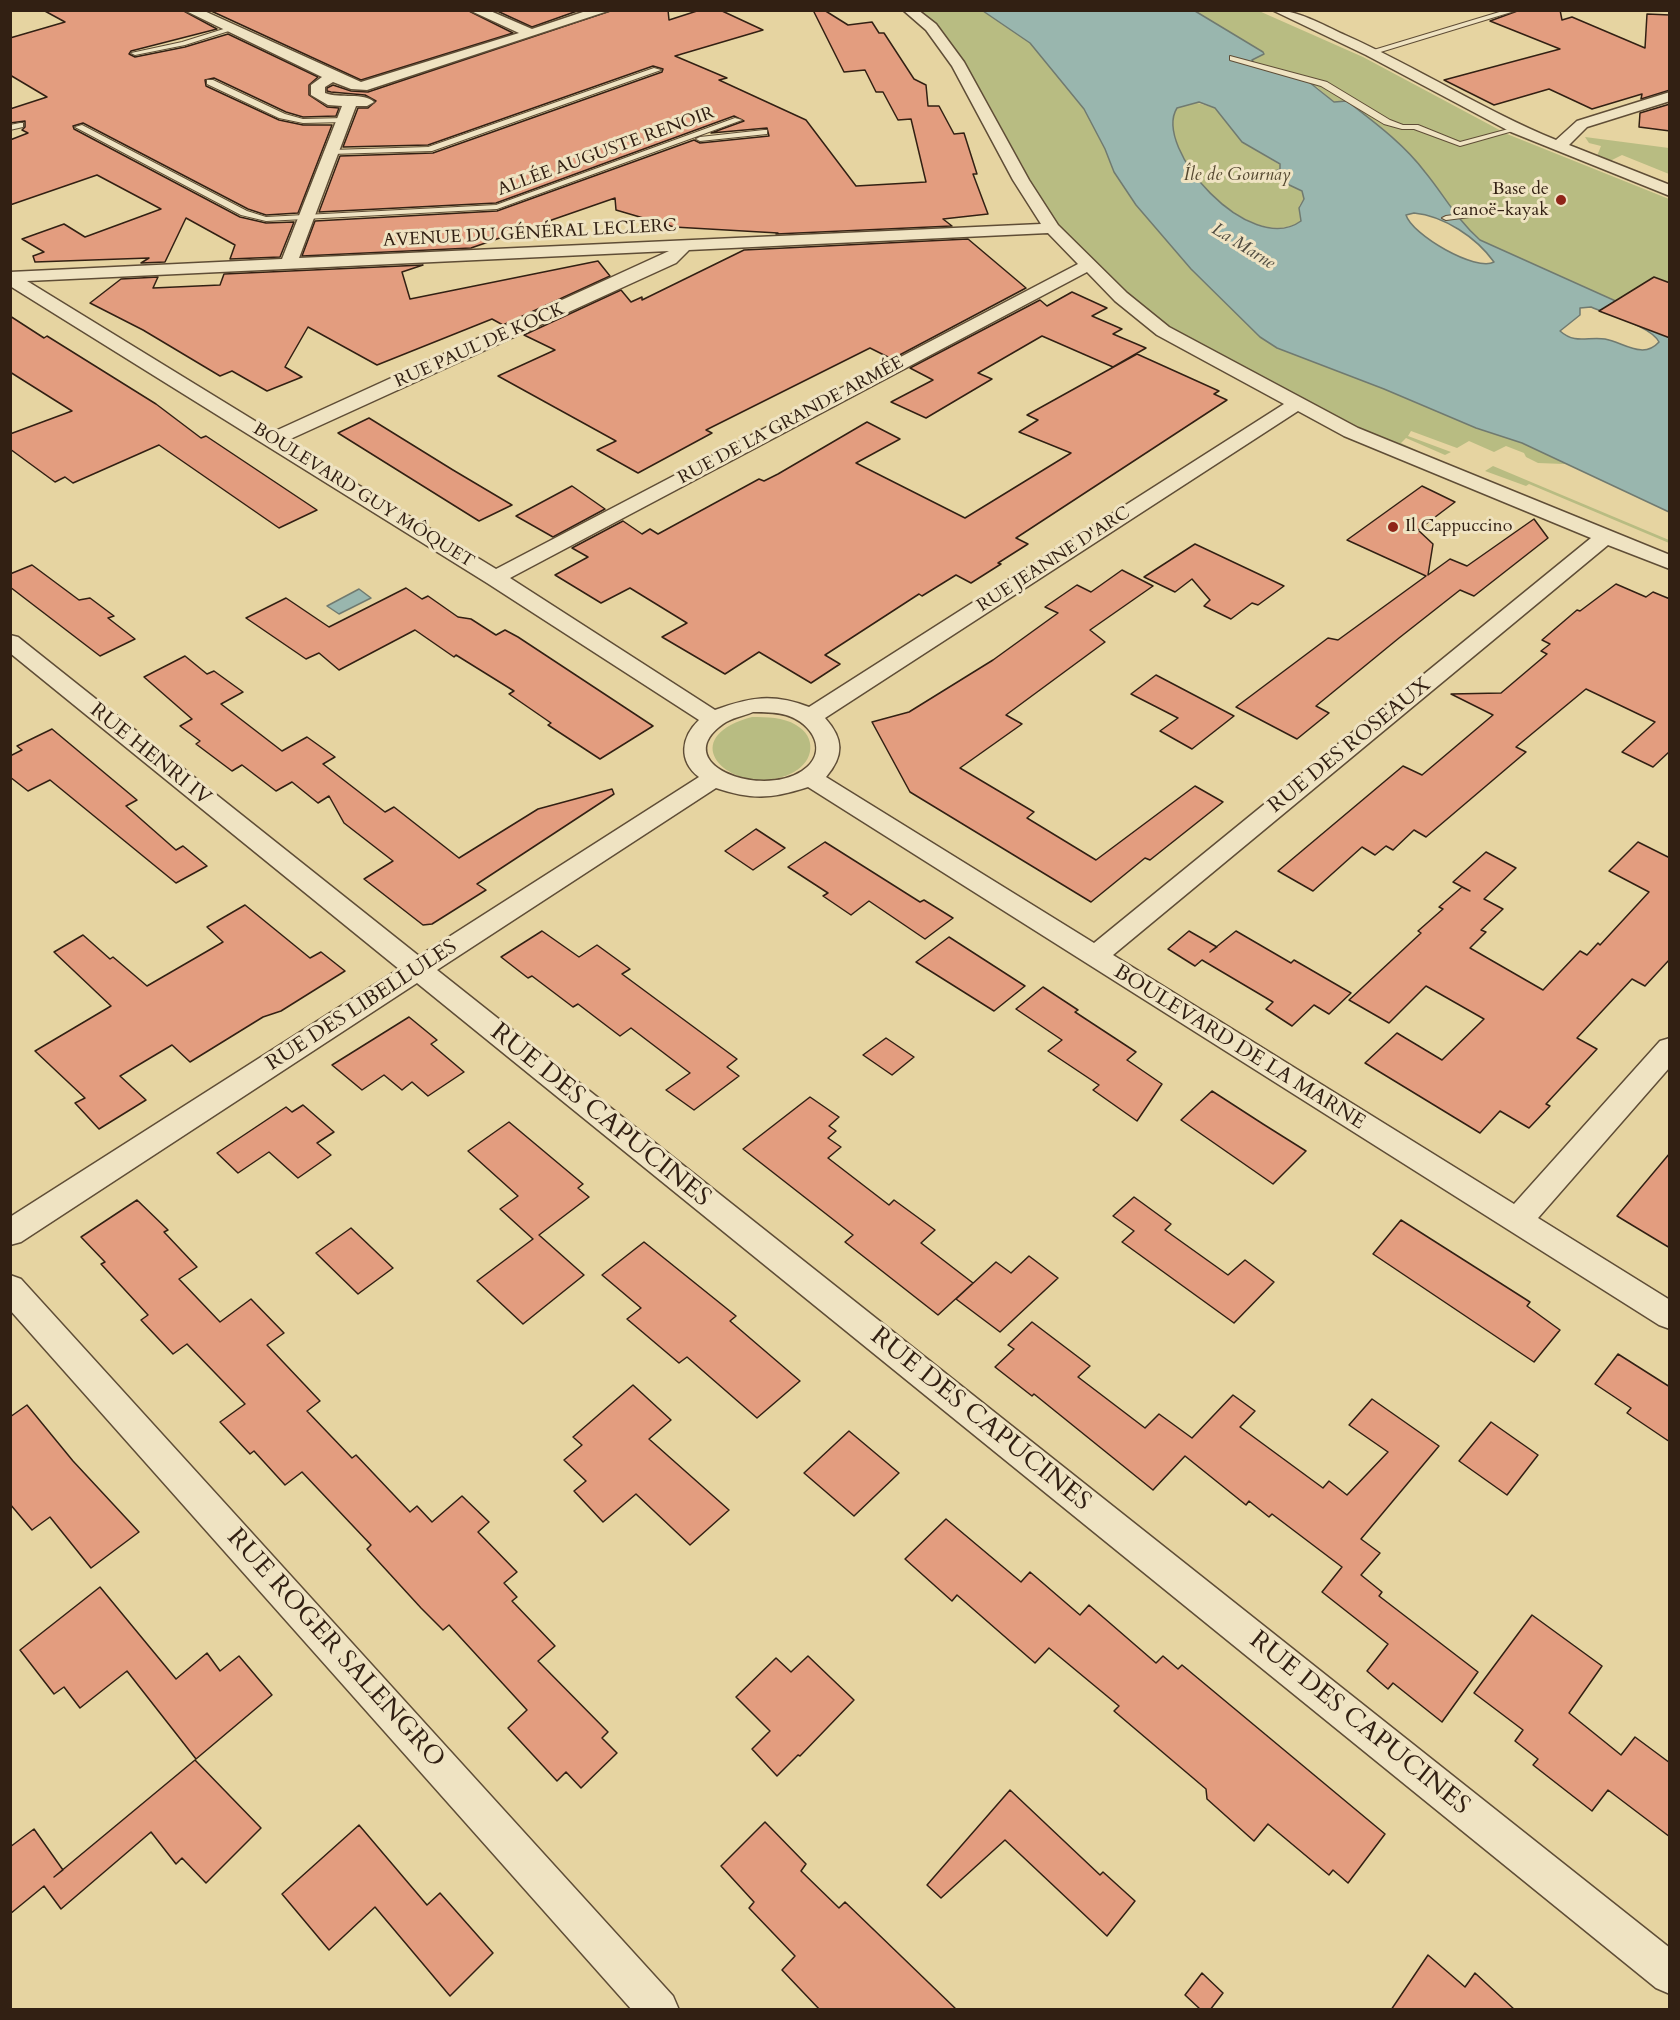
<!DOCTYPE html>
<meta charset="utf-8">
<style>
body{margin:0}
#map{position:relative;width:1680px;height:2020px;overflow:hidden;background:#e6d4a1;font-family:Cardo,serif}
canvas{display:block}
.frame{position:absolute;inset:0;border:12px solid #322013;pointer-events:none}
</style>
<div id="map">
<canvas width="1680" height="2020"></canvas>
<div class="frame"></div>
</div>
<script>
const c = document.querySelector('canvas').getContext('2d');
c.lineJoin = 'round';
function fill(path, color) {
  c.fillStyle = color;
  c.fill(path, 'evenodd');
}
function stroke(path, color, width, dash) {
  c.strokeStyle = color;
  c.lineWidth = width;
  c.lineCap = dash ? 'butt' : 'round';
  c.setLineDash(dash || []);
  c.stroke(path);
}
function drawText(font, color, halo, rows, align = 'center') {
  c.font = font + ' Cardo,serif';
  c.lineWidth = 6;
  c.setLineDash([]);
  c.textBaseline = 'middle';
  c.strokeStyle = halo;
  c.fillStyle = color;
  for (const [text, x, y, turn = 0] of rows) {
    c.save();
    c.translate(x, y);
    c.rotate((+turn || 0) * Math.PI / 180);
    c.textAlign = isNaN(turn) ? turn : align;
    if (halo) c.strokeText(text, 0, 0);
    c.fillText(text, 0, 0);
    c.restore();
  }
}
fill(new Path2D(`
 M917,11H1007L1091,107L1136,205L1191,269L1260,337L1277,348L1570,459L1564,464L1538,463L1526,457L1524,453L1506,446L1494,452L1469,441L1457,448L1411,431L1408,436L1451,452L1445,455L1406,438L1401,443L1416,450L1417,454L1383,442L1168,328C1120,292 1044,223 1023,166C991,112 967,51 917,11Z
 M1195,11H1259L1363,57L1507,134L1669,199V325L1480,240C1457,220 1444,195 1425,172C1404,145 1373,122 1347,101L1334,102L1317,87L1254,63L1252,60L1256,58Z
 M1194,102L1215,108L1242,142L1280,165V169L1269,173L1302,191L1305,197L1299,206L1301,221C1249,256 1152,148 1177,107Z
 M1585,137L1669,148V174L1622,155L1610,161L1597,156L1601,146L1589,143Z
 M1493,466L1669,540V543L1529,484L1526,486L1485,471Z
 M752,717C767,717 783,717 796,725C817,737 814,761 794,772C738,802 667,740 752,717Z`), '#b8bc82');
const water = new Path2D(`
 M983,11H1195L1263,52L1264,54L1252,60L1254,63L1309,82L1334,102L1347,101C1374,122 1404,144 1425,172C1444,195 1457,220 1480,240L1669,325V512L1522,443L1476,428L1384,389L1277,348L1260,337L1191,269L1136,205L1114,172L1105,149L1084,109L1030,43ZM1199,102L1215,108L1242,142L1280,164V169L1268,175L1302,191L1304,199L1299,208L1301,221C1250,258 1152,148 1177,108ZM1414,213C1444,216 1476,237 1494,262C1476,272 1412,235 1406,215ZM1591,307C1608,315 1651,326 1659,342C1643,360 1623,342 1605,339C1588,336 1576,345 1560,331L1580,315V308Z
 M359,589L371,598L339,614L327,606Z`);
fill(water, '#99b6ae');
stroke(water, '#707a70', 1.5);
const building = new Path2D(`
 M43,10H182L217,29L131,51L129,54L135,57L185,47L228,34L318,77L309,85V95L327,107L339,108L336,116L303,117L286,112L214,78L205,80L206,86L279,120L303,125H332L298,213L266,215L248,209L83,123L73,126L74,129L240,217L266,223L294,222L280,257L230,259L235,245L186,218L165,262L141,263L149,258L35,262L33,256L44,252L22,239L64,224L85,237L161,209L97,175L10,205V140L28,133L22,130L25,127V121L10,123V109L47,97L10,75V38L65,22Z
 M209,10H467L513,33L361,80Z
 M495,10H580L532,27Z
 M613,10H668L669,20L700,10H720L763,30L675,56L727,78L719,80L806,120L856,186L926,182L911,119L898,120L883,92H876L865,70L844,72L813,10H824L848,25L872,22L879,33H884L914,79L926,85L928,106H939L954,134L964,133L977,174H973L988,214L943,219L952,226L776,234L778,233L674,227L616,210L615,198L471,248L302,256L315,221L497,211L694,140L700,143L769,136L767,128L711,133L744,121L734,116L496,203L319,212L340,156L433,153L662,72L663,69L653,66L428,145L343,147L358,108H368L376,101L365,95L331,92L327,91V88L333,85L351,91L368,92Z
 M1520,10H1560L1562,20L1572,17L1645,48L1647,14L1670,15V90L1641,99L1642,94L1592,109L1549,89L1494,105L1444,80L1560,49L1490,21Z
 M1670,104V131L1639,127L1640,113Z
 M968,239L1026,288L892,359L870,348L706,430L712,433L638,473L597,450L616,441L498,376L555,350L524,335L621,290L631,302L642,297V300L744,250Z
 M598,261L610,276L503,325L492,319L377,365L308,327L285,367L302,377L267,391L232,371L220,376L143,330L90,303L121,279L158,277L153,288L220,285L224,274L423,265L402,272L410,299Z
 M1654,277L1670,283V338L1599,311Z
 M1072,292L1107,308L1092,316L1122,329L1113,334L1146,348L1113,367L1042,336L978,373L992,379L926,418L891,402L933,380L910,368L1040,300L1047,306Z
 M10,316L44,338L47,336L156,404L201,438L206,436L317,510L279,528L159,445L73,483L65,477L55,482L10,449V434L72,411L10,372Z
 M1137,354L1219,391L1214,394L1227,400L1016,538L1028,544L998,563L1001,564L971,583L956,575L922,596L919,594L825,655L840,664L811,683L759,652L725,674L662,637L687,623L630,588L601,603L555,575L588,557L572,548L623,521L642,534L650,529L658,534L759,479L764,481L778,474L867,422L900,439L856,463L965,518L1071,453L1019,432L1038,420L1027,415Z
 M369,418L453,470L512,505L479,521L338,433Z
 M572,486L605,509L553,537L516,516Z
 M1422,486L1455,502L1418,530L1433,544L1428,575L1450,559L1467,566L1534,519L1548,538L1474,596L1460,590L1399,638L1316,706L1329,713L1297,739L1236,707L1328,638L1338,640L1426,576L1347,540Z
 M1195,544L1284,586L1258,605L1252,603L1231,619L1204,606L1210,600L1192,579L1175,592L1144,577Z
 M32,565L79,600L90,598L114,616L108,618L135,639L100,656L10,587V574Z
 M1122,570L1153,586L1090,630L1105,642L1006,715L1022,724L960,768L1034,812L1027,818L1096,860L1195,786L1223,802L1150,860L1145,858L1091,902L910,792L872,722L909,712L993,660L1058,613L1045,607L1077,585L1091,592Z
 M1616,584L1646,597L1653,592L1670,599V751L1653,767L1622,752L1655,722L1586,689L1516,747L1526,752L1426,837L1414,830L1393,850L1386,846L1375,855L1362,847L1313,891L1278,871L1403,766L1422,775L1493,715L1451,694L1501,693L1547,654L1541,651L1550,644L1542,640L1577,610L1580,611Z
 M406,588L422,599L428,596L458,617L471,619L496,635L505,630L518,637L653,726L600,759L548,725L551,723L509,694L514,691L456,655L454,657L415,630L339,670L319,653L306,659L246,618L286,598L329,627Z
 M185,656L207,674L214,671L243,692L221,704L282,751L307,737L335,757L323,764L385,812L394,807L459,858L538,809L612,789L614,794L477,884L486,890L432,924L423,925L364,879L393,861L344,823L329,796L318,803L292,782L276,791L242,765L232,771L196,744L200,741L180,726L192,719L144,677Z
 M1156,675L1234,716L1192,749L1160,731L1178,718L1131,694Z
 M52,729L137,800L126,806L176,850L183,846L207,866L176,883L50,780L28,791L10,777V756L22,750L17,746Z
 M756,829L785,848L753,870L725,851Z
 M825,842L920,902L924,900L953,918L925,939L869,901L851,915L823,896L828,893L788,867Z
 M1638,842L1670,858V959L1645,986L1632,979L1577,1038L1597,1049L1546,1104L1550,1106L1529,1128L1500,1111L1480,1133L1365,1063L1397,1033L1442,1060L1484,1019L1426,986L1389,1023L1349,1000L1421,933L1418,931L1443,909L1439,907L1462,887L1470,891L1453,882L1486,852L1516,868L1484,899L1503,909L1481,930L1486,932L1470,948L1543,990L1580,951L1587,955L1598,943L1600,945L1649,892L1609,871Z
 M245,905L310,958L321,952L345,971L281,1011L263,1017L190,1062L172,1045L120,1076L146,1100L99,1129L75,1103L85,1098L35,1051L111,1006L54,952L83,935L110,959L113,957L147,986L223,942L207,927Z
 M542,931L579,957L597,945L630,969L622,974L737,1059L727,1067L739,1076L694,1110L666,1090L690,1073L631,1028L620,1036L578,1004L573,1007L532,976L528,978L501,957Z
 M1189,931L1217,947L1210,952L1236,931L1291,963L1294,960L1351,993L1329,1014L1314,1005L1292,1026L1266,1009L1273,1002L1202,960L1195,966L1168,949Z
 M949,937L1025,986L994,1011L916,962Z
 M1043,987L1078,1010L1075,1012L1136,1052L1127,1060L1162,1084L1137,1121L1093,1090L1099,1085L1048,1051L1062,1040L1016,1009Z
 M409,1017L437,1040L431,1044L464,1072L428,1096L412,1082L402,1090L384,1075L362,1090L332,1065Z
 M886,1038L914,1057L892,1075L863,1055Z
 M1212,1091L1263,1124L1306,1151L1273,1184L1181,1120Z
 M810,1097L839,1117L829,1126L836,1131L828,1138L841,1147L828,1158L889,1205L894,1200L935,1230L921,1243L973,1283L938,1315L845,1242L853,1235L743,1149Z
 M303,1105L334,1132L317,1143L331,1155L298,1178L269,1152L238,1173L217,1153L286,1107L292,1112Z
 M509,1122L583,1184L578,1188L589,1197L539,1235L584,1275L523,1324L477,1281L533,1239L500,1209L518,1196L468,1151Z
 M1670,1153V1248L1617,1216Z
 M1134,1197L1171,1224L1165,1230L1228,1275L1245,1260L1274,1282L1234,1323L1122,1242L1134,1231L1113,1216Z
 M137,1200L168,1230L164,1232L197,1267L179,1279L220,1322L251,1299L284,1333L267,1345L320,1401L307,1411L352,1458L356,1455L410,1512L417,1506L432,1522L462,1496L489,1522L478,1532L517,1572L504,1583L517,1597L512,1601L555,1646L538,1661L608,1732L602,1738L617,1753L581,1788L566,1772L557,1781L508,1728L527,1710L449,1625L443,1630L421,1608L367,1549L371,1545L302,1472L285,1485L254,1451L250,1454L220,1422L245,1404L187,1344L173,1354L141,1320L148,1315L101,1264L105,1262L81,1237Z
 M1401,1220L1530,1302L1527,1306L1560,1330L1534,1362L1373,1254Z
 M351,1228L393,1268L358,1294L316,1253Z
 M644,1242L736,1316L730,1321L800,1381L757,1418L687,1357L679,1363L627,1319L641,1308L602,1275Z
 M1029,1256L1058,1278L1000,1332L956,1299L996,1262L1011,1273Z
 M1032,1322L1090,1366L1078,1377L1145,1428L1159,1414L1192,1438L1233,1395L1255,1411L1240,1427L1323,1488L1329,1481L1347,1495L1388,1452L1349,1425L1372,1399L1439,1446L1361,1539L1380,1553L1361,1575L1382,1592L1379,1596L1478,1672L1442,1722L1393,1683L1388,1689L1367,1671L1388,1644L1322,1592L1342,1567L1272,1514L1269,1517L1249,1501L1246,1505L1185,1456L1153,1490L1034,1394L1032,1396L995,1367L1014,1349L1008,1345Z
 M1618,1354L1670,1387V1442L1627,1413L1631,1408L1595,1384Z
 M633,1385L671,1420L649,1439L729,1510L690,1545L636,1494L603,1522L574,1491L586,1481L564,1460L582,1445L573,1437Z
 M27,1405L73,1461L139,1532L91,1568L50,1517L32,1530L10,1504V1417Z
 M1491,1422L1538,1455L1507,1495L1459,1461Z
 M849,1431L899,1473L854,1516L804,1473Z
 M946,1519L1021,1582L1030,1572L1080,1615L1089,1605L1156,1663L1163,1656L1178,1669L1182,1665L1385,1834L1348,1883L1333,1870L1329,1875L1268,1824L1254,1841L1207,1799L1206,1789L1114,1711L1119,1706L1049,1648L1035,1663L957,1595L952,1601L905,1559Z
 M100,1587L176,1679L207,1653L220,1671L239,1656L272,1695L196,1759L127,1671L80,1708L64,1687L54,1694L20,1650Z
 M1532,1615L1602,1666L1569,1713L1621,1755L1635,1737L1670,1763V1837L1608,1790L1592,1811L1533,1765L1538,1759L1515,1741L1523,1730L1474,1693Z
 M808,1656L854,1700L800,1756L798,1755L777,1776L752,1749L770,1731L736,1697L776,1658L791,1672Z
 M195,1760L261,1828L206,1883L182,1858L176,1864L151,1832L61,1909L44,1886L10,1914V1847L34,1829L63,1870L54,1877Z
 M1010,1790L1100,1875L1103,1872L1135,1901L1107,1936L1005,1840L941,1898L927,1885Z
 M765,1822L806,1864L801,1871L839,1908L845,1902L957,2010H820L782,1970L795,1956L749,1908L754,1902L721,1866Z
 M359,1825L427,1905L440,1893L493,1953L450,1996L375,1907L329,1950L282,1894Z
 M1428,1955L1465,1987L1475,1973L1515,2010H1391Z
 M1202,1973L1223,1993L1210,2010H1201L1185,1995Z`);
fill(building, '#e39d7f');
stroke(building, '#322013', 1.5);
const lane = new Path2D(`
 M1506,10H1518L1374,54L1367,52Z
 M230,27L232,30L185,45L135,55L131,53L182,42Z
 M1230,56L1327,82L1390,120L1403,125H1418L1460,142L1516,127L1520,129L1460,146L1414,129H1402L1384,124L1321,86L1230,60Z
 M654,68L661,70L432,151L331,154L327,152L331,150L428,147Z
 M207,80H213L285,114L303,119L344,118L348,120L344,122L303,123L279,118L207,84Z
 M735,118L742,120L497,209L266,221L241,215L75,127L82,125L247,211L266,217L496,205Z
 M20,123H23V127L10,130V125Z
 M764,130H767V134L700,141L696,139L700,137Z
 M1530,205L1534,207L1533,209L1446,220L1442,218L1446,216Z`);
const street = new Path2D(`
 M184,10H202L361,82L519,33L469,10H488L532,29L589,10H611L367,90L351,89L333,82L325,87V93C340,99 364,92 374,102L367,106H356L299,258L1041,224L1013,180L952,66L926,30L903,10H918L936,24L964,62L1029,180L1058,225L1127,293L1169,327L1358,428L1670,555V569L1608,545L1113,955L1514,1204L1660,1041L1670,1038V1067L1538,1218L1670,1300V1329L1659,1325L808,787C771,799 752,800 716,788L437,970L1670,1948V1994L1656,1988L417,983L21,1242L10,1245V1217L399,969L10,653V635L18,637L419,956L699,777C678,761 681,737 699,720L487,583L10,286V272L282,259L342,106L328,105L311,95V85L322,77ZM1048,233L1078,264L496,569L286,441L676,263L689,250ZM669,251L273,432L27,281ZM1087,272L1115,301L1157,335L1284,404L809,707C773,693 750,697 715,710L510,578ZM1298,411L1344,436L1591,538L1094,943L826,777C844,756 844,739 825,718ZM753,712C764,712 776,712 786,715C813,723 830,753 802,771C759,799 668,763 723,724C731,718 744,716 753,712Z
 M1272,10C1298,10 1321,24 1345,35C1417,67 1483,110 1556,140L1577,121L1670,92V101L1587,127L1569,145L1670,185V196L1511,132L1366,55Z
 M10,1275L21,1279L673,1996L679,2010H632L10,1310Z`);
stroke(lane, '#5f4d36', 2);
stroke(street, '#5f4d36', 3);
fill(lane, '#efe3c2');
fill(street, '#efe3c2');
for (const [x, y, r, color] of [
 [1561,200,6,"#8f2418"],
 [1393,527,6,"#8f2418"]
]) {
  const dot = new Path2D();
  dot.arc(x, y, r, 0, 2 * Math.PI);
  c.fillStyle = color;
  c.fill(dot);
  stroke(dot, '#efe3c2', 2);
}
drawText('18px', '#322013', '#efe3c2', [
 ["ALLÉE AUGUSTE RENOIR",606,152,-20],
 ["AVENUE DU GÉNÉRAL LECLERC",530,234,-3],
 ["RUE PAUL DE KOCK",480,346,-24],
 ["RUE DE LA GRANDE ARMÉE",791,421,-28],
 ["BOULEVARD GUY MÔQUET",363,496,32],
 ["RUE JEANNE D'ARC",1054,560,-33]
]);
drawText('italic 18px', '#54472f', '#efe3c2', [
 ["Île de Gournay",1237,176]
]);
drawText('18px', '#322013', '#efe3c2', [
 ["Base de",1549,190],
 ["canoë-kayak",1549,211],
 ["Il Cappuccino",1405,527,"left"]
], 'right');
drawText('italic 18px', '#514d42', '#efe3c2', [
 ["La Marne",1243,247,32]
]);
drawText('21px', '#322013', '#efe3c2', [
 ["RUE DES ROSEAUX",1350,746,-39],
 ["RUE HENRI IV",150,755,39],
 ["RUE DES LIBELLULES",362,1006,-33],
 ["BOULEVARD DE LA MARNE",1239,1048,32]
]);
drawText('26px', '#322013', '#efe3c2', [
 ["RUE DES CAPUCINES",600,1116,39],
 ["RUE DES CAPUCINES",980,1420,39],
 ["RUE ROGER SALENGRO",335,1649,48],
 ["RUE DES CAPUCINES",1359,1724,39]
]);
</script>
